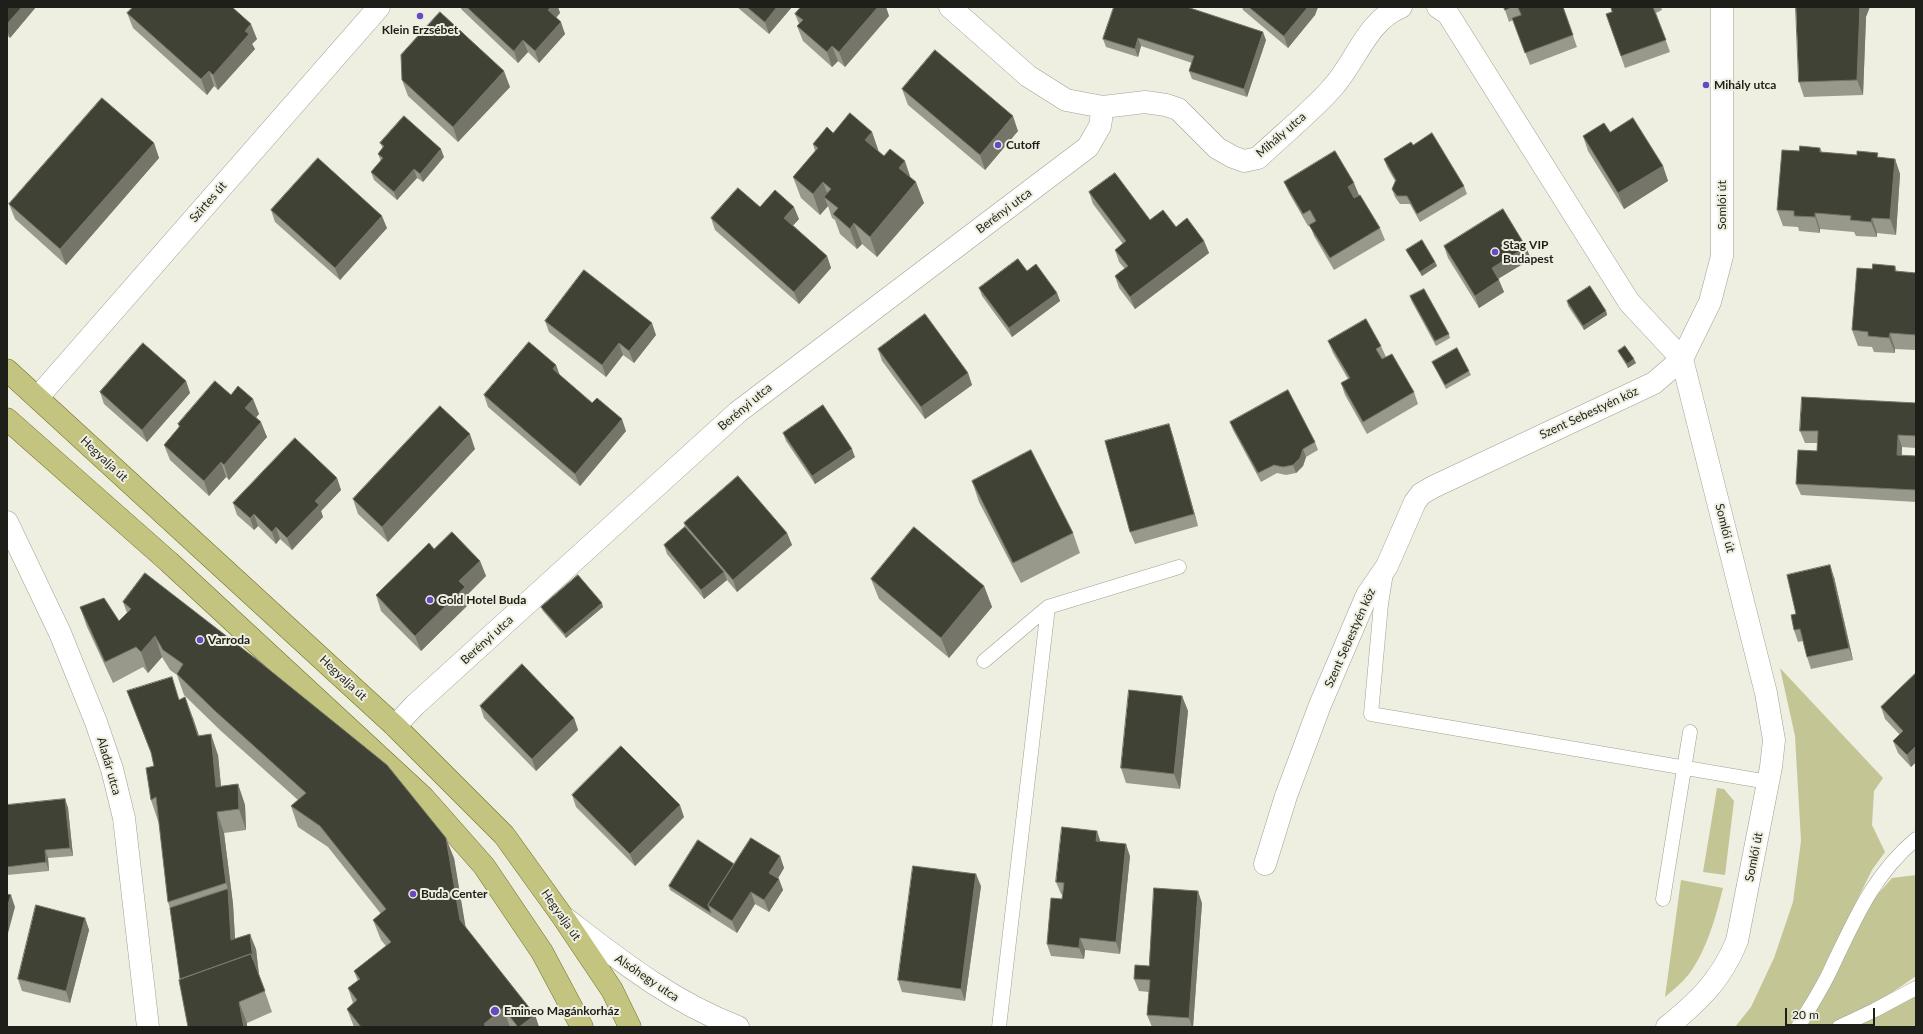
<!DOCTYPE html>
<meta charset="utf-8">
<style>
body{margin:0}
#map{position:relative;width:1923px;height:1034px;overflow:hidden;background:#eeefe0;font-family:Lato,sans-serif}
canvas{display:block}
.frame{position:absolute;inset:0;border:8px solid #1f1f1a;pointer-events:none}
.scale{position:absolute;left:1785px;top:1008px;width:90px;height:18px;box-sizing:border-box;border:2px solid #1f1f1a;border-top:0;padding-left:5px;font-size:12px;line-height:14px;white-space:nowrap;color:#1f1f1a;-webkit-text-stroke:3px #eeefe0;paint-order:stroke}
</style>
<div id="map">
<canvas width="1923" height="1034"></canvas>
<div class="frame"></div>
<div class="scale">20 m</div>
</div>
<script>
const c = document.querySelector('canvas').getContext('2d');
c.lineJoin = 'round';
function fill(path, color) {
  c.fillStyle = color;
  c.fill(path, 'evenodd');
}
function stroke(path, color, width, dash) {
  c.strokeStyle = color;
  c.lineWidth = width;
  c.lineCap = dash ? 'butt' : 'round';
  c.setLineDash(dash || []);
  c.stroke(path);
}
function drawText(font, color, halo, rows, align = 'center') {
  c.font = font + ' Lato,sans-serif';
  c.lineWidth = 4;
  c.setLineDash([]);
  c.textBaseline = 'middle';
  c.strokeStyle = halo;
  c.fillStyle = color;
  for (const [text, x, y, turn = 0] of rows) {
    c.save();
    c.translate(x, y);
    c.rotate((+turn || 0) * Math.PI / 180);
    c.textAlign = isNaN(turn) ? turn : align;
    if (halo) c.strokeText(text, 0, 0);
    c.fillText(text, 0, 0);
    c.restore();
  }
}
fill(new Path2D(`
 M1780,668L1883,778L1874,791L1872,825L1885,852L1872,870L1814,987L1789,1027H1735L1751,1007L1774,958L1793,902L1801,841L1795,736Z
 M1717,788L1724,789L1734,801L1725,875L1703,872Z
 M1916,875V976C1892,993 1851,1021 1823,1027C1818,1028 1812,1027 1807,1027L1834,979L1870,903L1892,878Z
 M1681,880L1723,888C1716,916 1707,950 1689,974C1682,983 1673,990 1665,997Z
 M1916,996V1027H1853Z`), '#c3c595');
const service = new Path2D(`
 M1386,573L1381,604L1371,714L1768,782
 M984,661L1048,607L1179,567
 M1663,899L1690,732
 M999,1027L1048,607
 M1798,1027C1809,1008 1822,989 1831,969C1855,919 1873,875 1916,839
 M1839,1027L1875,1010L1916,988`);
const minor = new Path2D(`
 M950,7L1028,76L1066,100L1103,107L1145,102L1166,105L1178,109L1217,148L1233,157L1244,161L1258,158C1281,136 1312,111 1333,87C1357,60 1366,22 1401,7
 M1438,7L1448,14L1629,302L1682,359
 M38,397L379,7
 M7,522L60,633L96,722L112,769L124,818L148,1027
 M395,726L415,705L738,412L1088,147L1100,126L1103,107
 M1265,864L1286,796L1320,705L1367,595L1387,566L1415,502L1421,494L1433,487L1654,383L1682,359
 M1667,1027C1699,1001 1721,980 1737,941L1771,767L1774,740L1766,693L1682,359L1710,302L1722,256V7`);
const tertiary = new Path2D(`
 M566,919C621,961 672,1002 738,1027`);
const primary = new Path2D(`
 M7,370L395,726L504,835L563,917L612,990L630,1027
 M7,419L169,562L424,798L484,866L542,952L582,1027`);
stroke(service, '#9fa092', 15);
stroke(minor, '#9fa092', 23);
stroke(tertiary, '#9fa092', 23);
stroke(primary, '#717126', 23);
stroke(service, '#fff', 14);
stroke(minor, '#fff', 22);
stroke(tertiary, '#fff', 22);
stroke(primary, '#c4c481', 22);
fill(new Path2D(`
 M7,7H36L10,38L7,35Z
 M461,7H558L560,13L556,18L565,34L539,63L528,52L518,63L461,9Z
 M737,7H792L769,34Z
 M801,7H886L889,16L845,67L838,61L832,67L803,41L797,26L799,24L795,14Z
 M1114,7L1266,40L1247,97L1192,79L1189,71L1192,63L1141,46L1138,57L1106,47L1103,39Z
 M1242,7H1318L1315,15L1288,48L1243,10Z
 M1504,7H1563L1577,47L1530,65L1513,20L1509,22Z
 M1611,7H1661L1662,10L1656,13L1670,52L1625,68L1606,14L1612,12Z
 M127,13L257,39L252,44L255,49L218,90L214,86L207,95L133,28Z
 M1866,17L1863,95L1804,97L1799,82Z
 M402,80L510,87L458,142L408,96Z
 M902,89L1018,131L985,170L908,105Z
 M872,132L879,152L911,178L924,203L877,257L862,244L857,249L840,234L835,220L832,218L828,206L820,215L801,198L793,177L815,151L813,144L833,133Z
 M1610,132L1663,166L1668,181L1624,209L1588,151L1583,136Z
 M154,143L159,158L66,265L15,219L9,204Z
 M380,143L444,157L423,182L417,178L397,200L374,180L371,172L381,161L378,154L383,148Z
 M1413,145L1464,186L1467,194L1420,222L1410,204H1400L1395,197L1392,189L1395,181L1387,167L1384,159Z
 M1820,148L1822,152L1895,159L1900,174L1896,235L1877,233V237L1856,236L1854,232L1820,229V233L1799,231L1798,227L1783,226L1777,210L1799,151Z
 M1284,182L1359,195L1380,228L1385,240L1334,270L1314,236L1310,225L1308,226L1289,193Z
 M1089,192L1150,220L1176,227L1204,241L1209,253L1135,309L1119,288L1115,276L1125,269L1119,262L1115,250L1123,244L1093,204Z
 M760,207L799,219L793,225L827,256L831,268L799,304L715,230L711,218Z
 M271,210L387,228L340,280L275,222Z
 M1444,246L1531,259L1498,279L1504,292L1479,308L1448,258Z
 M1406,250L1435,262L1437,266L1422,276L1408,254Z
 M1895,266L1897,272L1916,273V350L1895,349V353L1874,352L1872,347L1858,346L1852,330L1872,269Z
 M1027,271L1057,293L1060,301L1012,337L982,296L979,288Z
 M1410,296L1449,334L1450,338L1436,346L1411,300Z
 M1567,301L1606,311L1607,315L1584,330L1568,306Z
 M545,321L656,335L634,363L623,355L606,377L549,332Z
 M1328,341L1381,346L1386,357L1414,392L1418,404L1367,434L1345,395L1341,383L1348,379L1333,353Z
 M878,349L968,373L972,385L925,419L882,361Z
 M1618,351L1636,363L1628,368L1620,355Z
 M1432,362L1469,371L1471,375L1446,389L1434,366Z
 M556,365L560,375L626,431L580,486L488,407L484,395Z
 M186,381L190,393L147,442L104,404L100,392Z
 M253,399L259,414L256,417L267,437L229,480L226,477L209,496L170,460L164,445L179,428L178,424Z
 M1916,403V448L1902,447V456H1916V502L1801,495L1796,484L1817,451V443H1805L1800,431Z
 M1230,422L1315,442L1318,450L1306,457L1303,466L1296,473L1286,475L1277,473L1261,482L1233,430Z
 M1169,424L1173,436L1198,526L1135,544L1130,532Z
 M783,433L855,457L815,484L786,441Z
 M475,449L388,542L358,514L353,499Z
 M337,478L341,490L321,511L323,517L292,550L280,539L276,544L258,526L254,530L237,515L233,503Z
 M972,481L1073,533L1080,553L1021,583L979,502Z
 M684,523L787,533L792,545L737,592L727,580L704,599L667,554L664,545L685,527Z
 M434,549L480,561L486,576L468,594L471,602L421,651L381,611L376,595Z
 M1834,577L1853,660L1811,669L1807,657L1803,641L1798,642L1794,630L1796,614Z
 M871,579L984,586L992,607L949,658L879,599Z
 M123,602L454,858L465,927L535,1015L539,1027H354L347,1009L353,1003L348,988L358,981L354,971L386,946L381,940L373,920L381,914L328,847L298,827L291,806L298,800L221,731L184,695L177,675L170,670L162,657L148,673L143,667L113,683L87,627L80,607L119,621L127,613Z
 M541,607H603L566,638L543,611Z
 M1916,673V762L1911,767L1898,753L1893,741L1900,735L1885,719L1881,707Z
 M127,691L180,699L193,718L199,736L218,755L221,786L238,784L245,805L246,830L224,833L233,904L235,939L256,949L259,975L272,1012L247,1023L180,979L170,908L168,902L159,820L158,821L151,800L154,766L152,756Z
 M1182,696L1188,711L1180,789L1126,783L1121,768Z
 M480,706L574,718L578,730L536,771L484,718Z
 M572,795L684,817L635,866L576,807Z
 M65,799L68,808L73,856L48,858L49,871L7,875V805Z
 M1101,842L1130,856L1120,954L1085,950L1084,959L1051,956L1047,944L1062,899L1063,895L1061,894L1056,882Z
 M780,856L784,868L778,878L783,890L769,912L755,904L737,933L670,890L669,886L734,864Z
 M981,886L965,1001L902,992L898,980Z
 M1202,903L1193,1027H1152L1147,1015L1149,992L1139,991L1134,979L1149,966Z
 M85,918L89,930L70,1003L22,991L18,979Z`), '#98988b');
fill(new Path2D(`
 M22,7H36L10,38L7,29V24Z
 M551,7H558L560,13L552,22L548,10Z
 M777,7H792L769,34L765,22Z
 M878,7H886L889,16L845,67L839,52Z
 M1308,7H1318L1315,15L1288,48L1284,36Z
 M1860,7H1870L1866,17L1863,95L1857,80Z
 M561,22L565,34L539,63L535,51Z
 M251,24L257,39L252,44L255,49L218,90L213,75L245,31Z
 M1263,32L1266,40L1247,97L1244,89Z
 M1138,38L1141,46L1138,57L1135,49Z
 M523,40L528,52L518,63L514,51Z
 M832,46L838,61L832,67L827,52Z
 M209,71L214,86L207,95L201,79Z
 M504,71L510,87L458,142L453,127Z
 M1013,116L1018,131L985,170L980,155Z
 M872,132L879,153L865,140Z
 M154,143L159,158L66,265L60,249Z
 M441,149L444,157L423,182L420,174Z
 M1895,159L1900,174L1896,235L1890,219Z
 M905,161L912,182L899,168Z
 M1663,166L1668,181L1624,209L1618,193Z
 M414,169L417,178L397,200L394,192Z
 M823,182L830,201L824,197L828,206L820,215L813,194Z
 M916,182L924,203L877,257L870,237Z
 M1354,183L1359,195L1352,199L1348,187Z
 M794,207L799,219L789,230L784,218Z
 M1815,213L1820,229V233L1815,217Z
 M382,216L387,228L340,280L335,268Z
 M1872,218L1877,233V237L1871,222Z
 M854,223L862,244L857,249L850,229Z
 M1204,241L1209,253L1135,309L1130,297Z
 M1526,247L1531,259L1496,280L1492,268Z
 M827,256L831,268L799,304L794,292Z
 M1435,262L1437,266L1422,276L1420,272Z
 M1499,280L1504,292L1479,308L1475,296Z
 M1057,293L1060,301L1012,337L1009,328Z
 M1606,311L1607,315L1584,330L1583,326Z
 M652,323L656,335L634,363L629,351Z
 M1890,333L1895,349V353L1889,338Z
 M619,343L623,355L606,377L602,365Z
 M1634,359L1636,363L1628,368L1627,364Z
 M556,365L560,377L553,369Z
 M968,373L972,385L925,419L921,407Z
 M186,381L190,393L147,442L142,430Z
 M253,399L259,414L251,423L245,408Z
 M622,419L626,431L580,486L575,474Z
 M261,422L267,437L229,480L224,465Z
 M1169,424L1173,436L1198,526L1194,514Z
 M470,434L475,449L388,542L382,527Z
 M1898,435L1902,447L1901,467L1897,455Z
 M852,449L855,457L815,484L812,476Z
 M1303,449L1306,457L1303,466L1296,473L1293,465Z
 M221,462L226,477L209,496L204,481Z
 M337,478L341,490L321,511L323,517L292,550L287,538L315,501Z
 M254,514L258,526L254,530L250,518Z
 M276,527L280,539L276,544L272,532Z
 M787,533L792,545L737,592L733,580Z
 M480,561L486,576L468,594L471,602L421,651L415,636L459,581Z
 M1830,565L1834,577L1853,660L1849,648Z
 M724,572L727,580L704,599L701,590Z
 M984,586L992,607L949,658L941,638Z
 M602,603L603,607L566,638L565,634Z
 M155,636L162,657L148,673L141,652Z
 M1182,696L1188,711L1180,789L1174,774Z
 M185,697L193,718L206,757L198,736Z
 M574,718L578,730L536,771L532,759Z
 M211,734L218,755L223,808L216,787Z
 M1916,746V762L1911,767L1907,755Z
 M238,784L245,805L246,830L239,809Z
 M65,799L68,808L73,856L70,848Z
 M680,805L684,817L635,866L630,854Z
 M217,812L224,833L233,904L236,956L231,940L228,889L226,883Z
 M1097,831L1101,843L1096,841Z
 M446,838L454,858L468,941L460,920Z
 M1126,844L1130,856L1120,954L1116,942Z
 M45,850L48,858L49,871L46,862Z
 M780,856L784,868L774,885L769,873Z
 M976,874L981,886L965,1001L961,989Z
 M779,879L783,890L769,912L764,900Z
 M1198,891L1202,903L1193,1027H1192L1189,1018Z
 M751,892L755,904L737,933L732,921Z
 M11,895L15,907L7,937V908Z
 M85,918L89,930L70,1003L66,991Z
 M250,934L256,949L259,975L253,960Z
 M1080,938L1085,950L1084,959L1079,948Z
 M239,1002L247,1023V1027H244Z
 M503,1008L510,1027H485L484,1024Z
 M535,1015L539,1027H519Z`), '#757669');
const building = new Path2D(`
 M7,7H22L7,24Z
 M133,7H232L251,24L245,31L249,34L213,75L209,71L201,79L127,13Z
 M467,7H551L548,10L561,22L535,51L523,40L514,51Z
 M747,7H777L765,22Z
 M801,7H878L839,52L832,46L827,52L797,26L803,20L795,14Z
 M1114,7H1187L1263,32L1244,89L1189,71L1194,56L1138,38L1135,49L1103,39Z
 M1249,7H1308L1284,36Z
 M1504,7H1512L1505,10Z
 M1518,7H1563L1573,35L1525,53L1512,18L1521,15Z
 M1611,7H1653L1666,40L1621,56L1606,14L1612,12Z
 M1796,7H1860L1857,80L1799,82Z
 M440,12L504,71L453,127L402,80L401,55Z
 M935,50L1013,116L980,155L902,89Z
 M102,98L154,143L60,249L9,204Z
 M850,113L872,132L865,140L884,156L890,149L905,161L899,168L916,182L870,237L854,223L850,229L833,214L838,208L824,197L831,189L823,182L813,194L793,177L818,148L813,144L827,127L833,133Z
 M404,116L441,149L420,174L414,169L394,192L371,172L383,158L378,154L384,146L380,143Z
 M1633,118L1663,166L1618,193L1583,136L1604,123L1610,132Z
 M1432,133L1464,186L1417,214L1407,196H1397L1392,189L1396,180L1384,159L1411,142L1413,145Z
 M1800,146L1820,148V152L1857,155V151L1878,153L1877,157L1895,159L1890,219L1872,218L1871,222L1850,220L1851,216L1815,213V217L1794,216V211L1777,210L1782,150L1799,151Z
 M1335,151L1354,183L1348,187L1354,198L1360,195L1380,228L1330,258L1309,225L1316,221L1310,210L1303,214L1284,182Z
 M318,158L382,216L335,268L271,210Z
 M1115,173L1150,220L1163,210L1176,227L1187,218L1204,241L1130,297L1115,276L1128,266L1115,250L1126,241L1089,192Z
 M738,188L760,207L775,190L794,207L784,218L827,256L794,292L711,218Z
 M1503,209L1526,247L1492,268L1499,280L1475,296L1444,246Z
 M1422,240L1435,262L1420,272L1406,250Z
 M1018,259L1027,271L1036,264L1057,293L1009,328L979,288Z
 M1873,264L1895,266V271L1916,273V335L1890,333L1889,338L1868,336V332L1852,330L1857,268L1872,269Z
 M584,270L652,323L629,351L619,343L602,365L545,321Z
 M1590,286L1606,311L1583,326L1567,301Z
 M1424,289L1449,334L1435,341L1410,296Z
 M925,314L968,373L921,407L878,349Z
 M1366,319L1381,346L1376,349L1382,359L1392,354L1414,392L1363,422L1341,383L1350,378L1328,341Z
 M529,342L556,365L553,369L592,403L597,398L622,419L575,474L484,395Z
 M143,343L186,381L142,430L100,392Z
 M1625,346L1634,359L1627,364L1618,351Z
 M1457,348L1469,371L1445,385L1432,362Z
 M215,381L231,395L238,386L253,399L245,408L261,422L224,465L221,462L204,481L164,445L180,426L178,424Z
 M1288,390L1315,442L1303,449L1300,458L1293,465L1283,467L1274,465L1258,473L1230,422Z
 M1802,397L1916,403V436L1898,435L1897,455L1916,456V490L1796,484L1798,450L1817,451L1818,431H1800Z
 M823,405L852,449L812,476L783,433Z
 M440,406L470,434L382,527L353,499Z
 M1169,424L1194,514L1130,532L1105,441Z
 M295,438L337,478L315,501L319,505L287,538L276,527L272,532L254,514L250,518L233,503Z
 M1031,450L1073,533L1013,563L972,481Z
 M738,476L787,533L733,580L684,523Z
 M685,527L724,572L701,590L664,545Z
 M914,527L984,586L941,638L871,579Z
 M452,532L480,561L459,581L465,587L415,636L376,595L429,543L434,549Z
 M1830,565L1849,648L1807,657L1800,629L1794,630L1791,615L1796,614L1787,575Z
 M145,573L256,659L387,765L446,838L460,920L535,1015L519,1027H518L503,1008L484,1024L486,1027H361L347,1009L357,1000L348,988L360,979L354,971L391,942L373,920L386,909L320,826L291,806L306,793L214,710L177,674L183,664L163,650L155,636L141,652L136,647L105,662L80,607L104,598L119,621L131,609L123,602Z
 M578,575L602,603L565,634L541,607Z
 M522,664L574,718L532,759L480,706Z
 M1916,673V746L1907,755L1893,741L1903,731L1881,707Z
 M172,677L179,700L185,697L198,736L211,734L216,787L238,784L239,809L217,812L226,883L168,902L156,797L151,800L146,768L154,766L151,752L127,691Z
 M1129,690L1182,696L1174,774L1121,768Z
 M621,746L680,805L630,854L572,795Z
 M65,799L70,848L45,850L46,862L7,867V805Z
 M1062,827L1097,831L1096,841L1126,844L1116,942L1080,938L1079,948L1047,944L1051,898L1062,899L1064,883L1056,882Z
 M751,838L780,856L769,873L779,879L764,900L751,892L732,921L708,905Z
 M698,840L734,864L708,905L711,913L669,886Z
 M913,866L976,874L961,989L898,980Z
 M1154,888L1198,891L1189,1018L1147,1015L1150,980L1134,979L1135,965L1149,966Z
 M228,889L231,940L250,934L253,960L251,954L180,979L170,908Z
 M7,894L11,895L7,908Z
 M36,905L85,918L66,991L18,979Z
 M251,954L265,991L239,1002L244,1027H188L179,980Z`);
fill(building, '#414236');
stroke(building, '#757669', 1);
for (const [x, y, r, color] of [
 [420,16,4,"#674ac3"],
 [1706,85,4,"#674ac3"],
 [998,145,4,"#674ac3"],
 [1495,252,4,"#674ac3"],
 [430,600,4,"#674ac3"],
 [200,640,4,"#674ac3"],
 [413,894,4,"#674ac3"],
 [495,1011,5,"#674ac3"]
]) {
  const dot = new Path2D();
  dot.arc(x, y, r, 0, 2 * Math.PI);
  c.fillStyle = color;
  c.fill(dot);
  stroke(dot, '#eeefe0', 1.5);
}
drawText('bold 12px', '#1f1f1a', '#eeefe0', [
 ["Klein Erzsébet",420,30,"center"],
 ["Mihály utca",1714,85],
 ["Cutoff",1006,145],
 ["Stag VIP",1503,245],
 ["Budapest",1503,259],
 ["Gold Hotel Buda",438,600],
 ["Varroda",208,640],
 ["Buda Center",421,894],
 ["Emineo Magánkorház",504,1011]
], 'left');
drawText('12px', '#1f1f1a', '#eeefe0', [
 ["Mihály utca",1281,135,-41],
 ["Szirtes út",208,202,-49],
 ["Somlói út",1722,205,-90],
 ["Berényi utca",1004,211,-37],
 ["Berényi utca",745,407,-40],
 ["Szent Sebestyén köz",1589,413,-25],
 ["Hegyalja út",104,459,43],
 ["Somlói út",1725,528,76],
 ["Szent Sebestyén köz",1350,638,-66],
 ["Berényi utca",487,640,-42],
 ["Hegyalja út",343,678,43],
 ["Aladár utca",109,766,74],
 ["Somlói út",1754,857,-79],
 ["Hegyalja út",561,915,55],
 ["Alsóhegy utca",647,978,34]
]);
</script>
